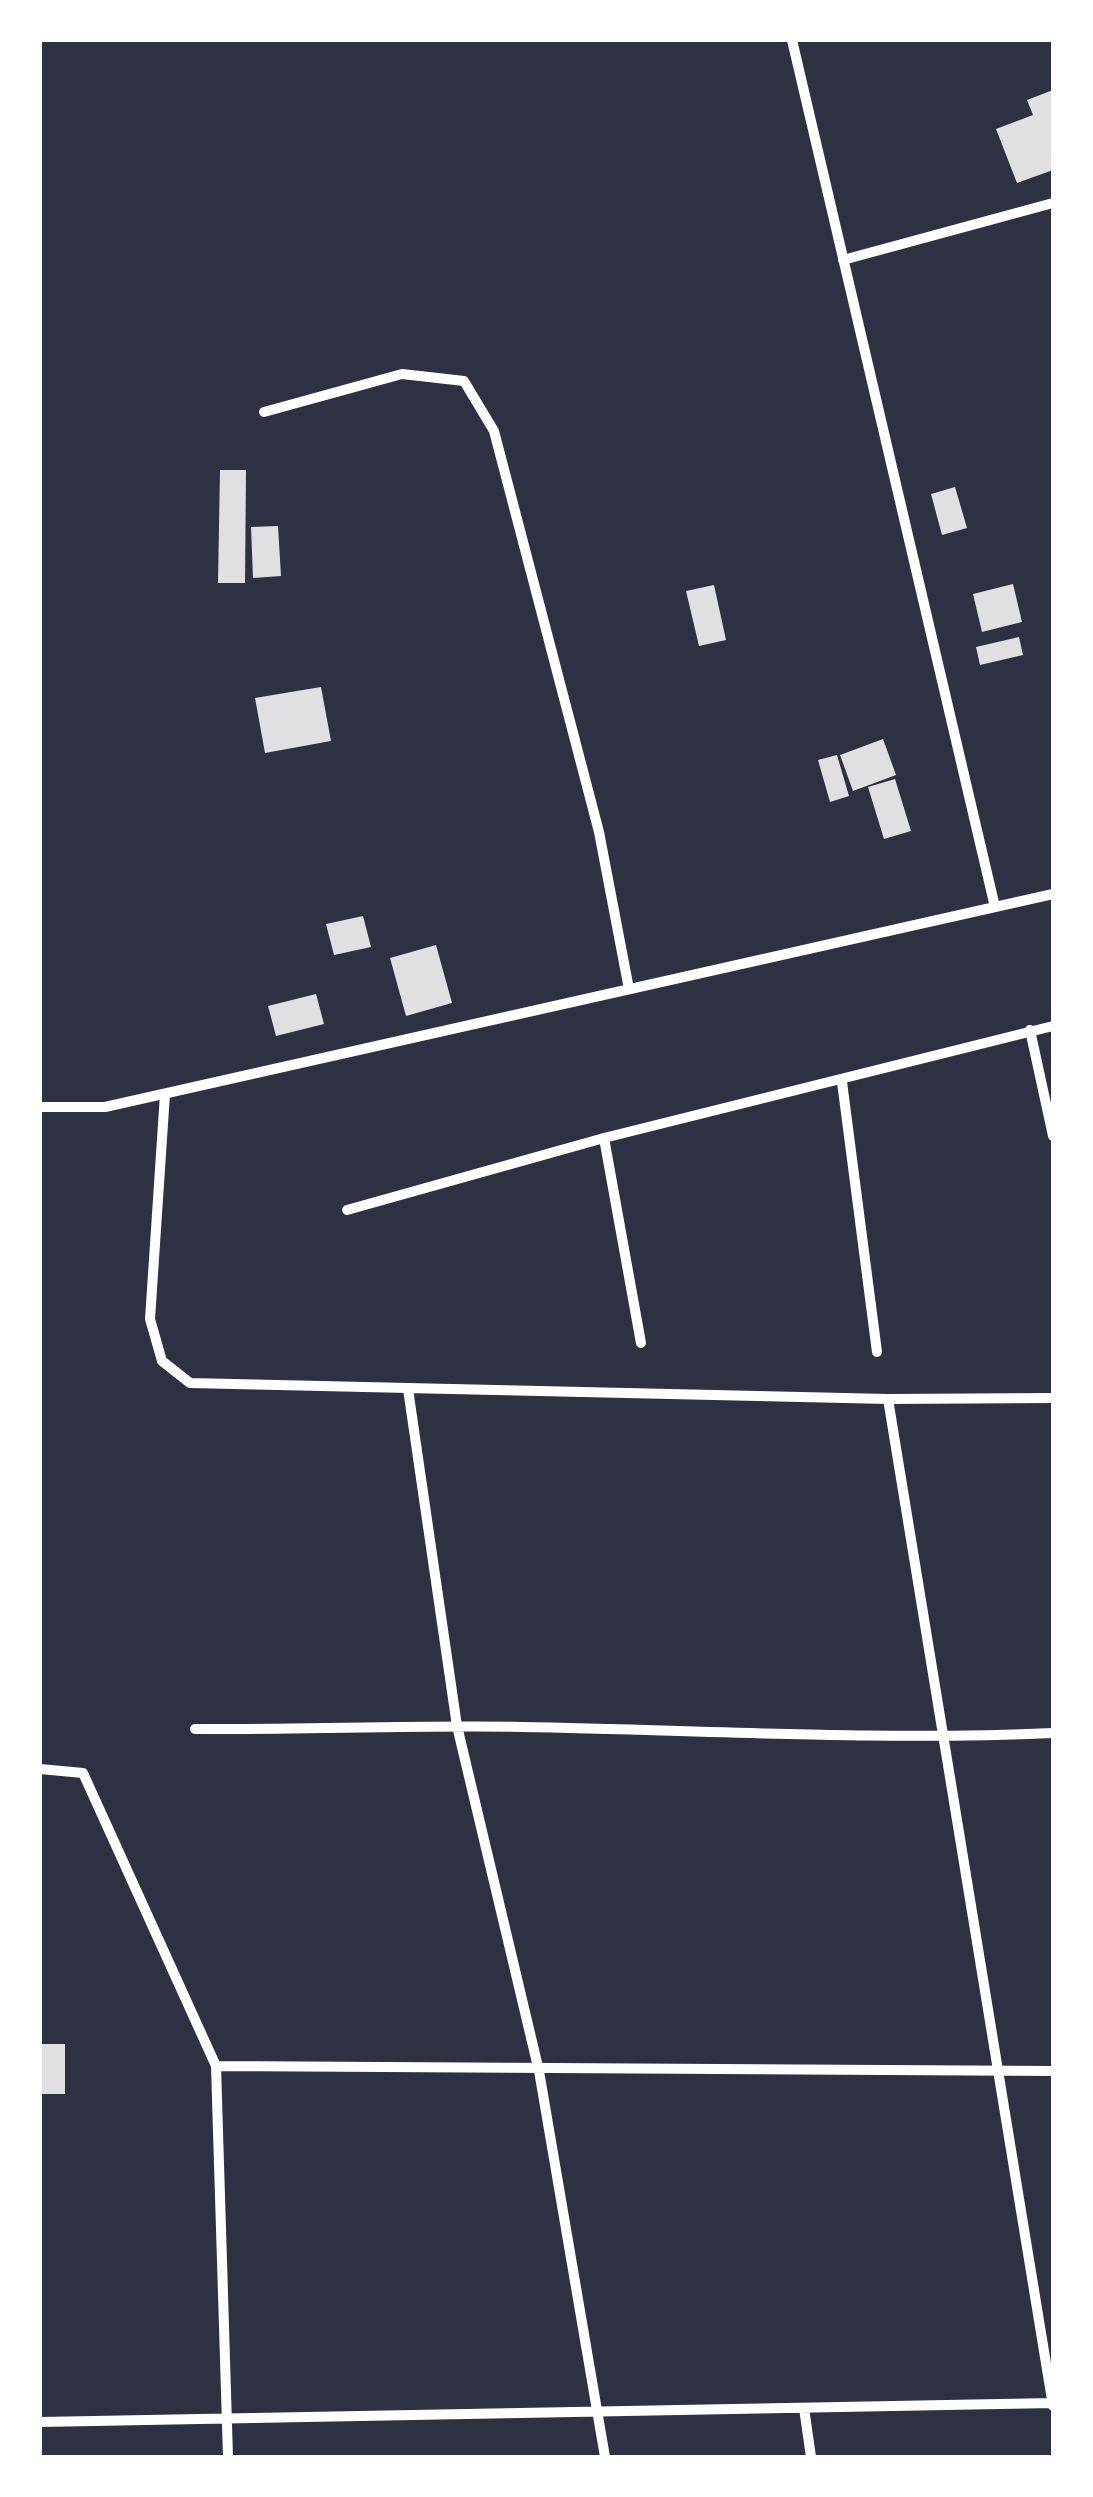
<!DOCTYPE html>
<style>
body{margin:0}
#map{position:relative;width:1093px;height:2497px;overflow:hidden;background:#2d3142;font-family:"DejaVu Sans",sans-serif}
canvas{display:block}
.frame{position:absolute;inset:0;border:42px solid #fff;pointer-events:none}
</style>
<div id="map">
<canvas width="1093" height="2497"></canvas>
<div class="frame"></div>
</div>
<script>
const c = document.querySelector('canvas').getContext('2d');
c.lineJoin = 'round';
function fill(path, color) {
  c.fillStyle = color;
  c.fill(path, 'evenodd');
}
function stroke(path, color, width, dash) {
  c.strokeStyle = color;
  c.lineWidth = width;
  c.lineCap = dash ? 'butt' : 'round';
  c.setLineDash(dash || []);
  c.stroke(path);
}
fill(new Path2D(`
 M1053,90V170L1017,183L996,129L1033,115L1027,100Z
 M220,470H246L245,583H218Z
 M955,487L967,528L942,535L931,494Z
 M278,526L281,576L253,578L251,527Z
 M1013,584L1022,622L982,632L973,594Z
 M714,585L726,640L699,646L686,591Z
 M1019,637L1023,655L980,665L976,647Z
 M321,687L331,741L265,753L255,698Z
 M883,739L896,775L853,791L840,755Z
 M837,755L849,796L830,802L818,760Z
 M895,779L911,831L884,839L868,787Z
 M363,916L371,947L334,955L326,924Z
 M436,945L452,1003L406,1016L390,958Z
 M316,994L324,1024L276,1036L268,1006Z
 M40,2044H65V2094H40Z`), '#e0e0e3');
stroke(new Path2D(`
 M792,40L995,907
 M843,260L1053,203
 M264,412L402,374L464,381L494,431L599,832L629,989
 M1030,1030L1053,1136
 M842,1082L877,1352
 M165,1094L150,1319L162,1361L190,1383L888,1399L1053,1398
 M40,1107H105L1053,894
 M604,1138L641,1343
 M347,1210L604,1138L1053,1026
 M408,1389L457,1726L539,2071L605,2457
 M888,1399L1053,2406
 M195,1729C304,1730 413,1725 522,1727C699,1730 876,1741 1053,1733
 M40,1769L83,1773L216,2066L228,2457
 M216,2066L1053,2071
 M804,2408L811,2457
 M40,2422L1053,2403`), '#fff', 10);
</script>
